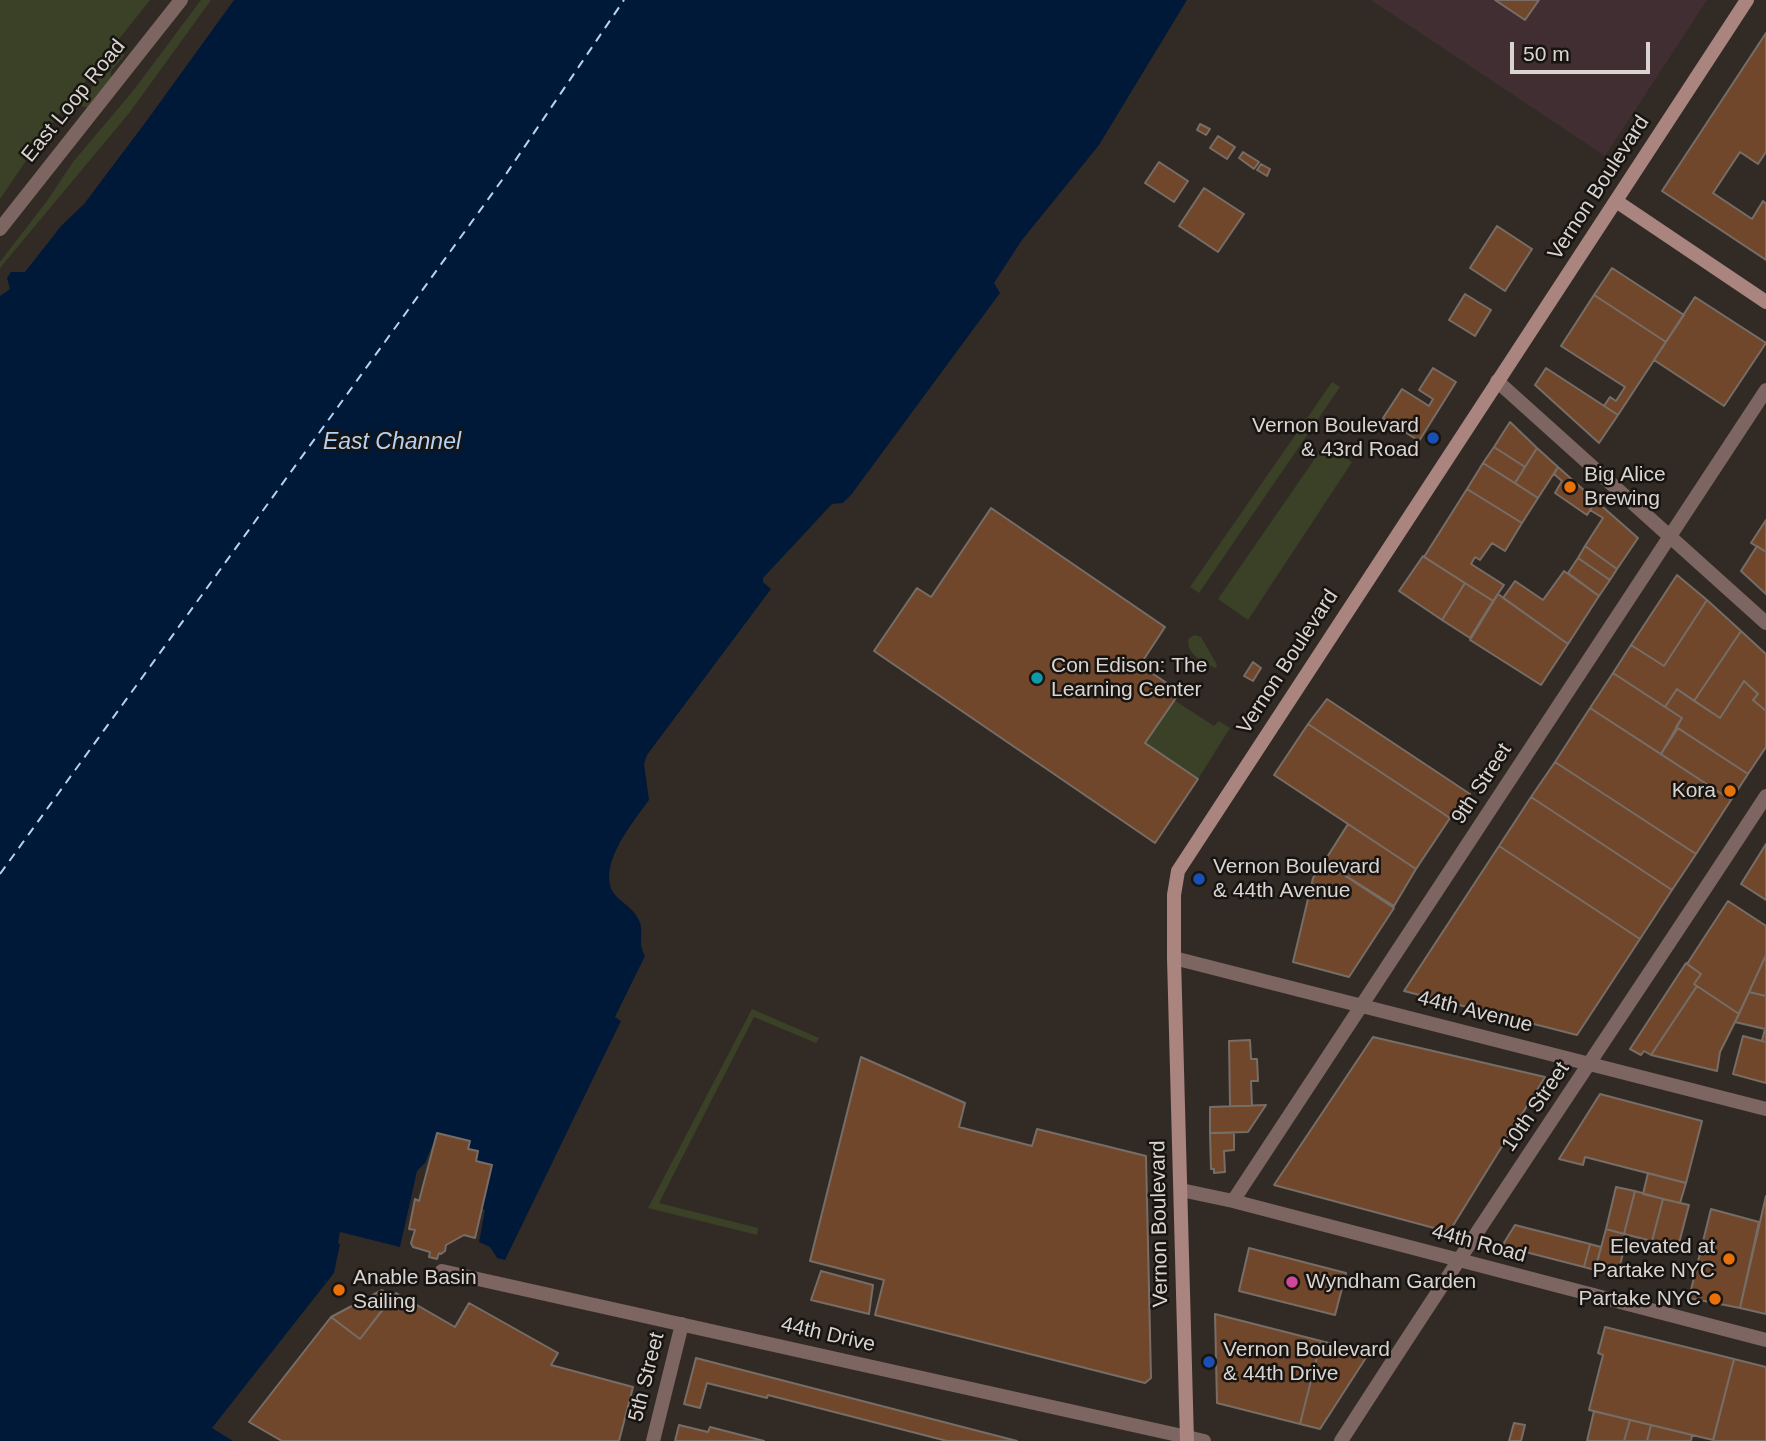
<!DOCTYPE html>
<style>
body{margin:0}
#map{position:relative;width:1766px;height:1441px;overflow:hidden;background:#322b25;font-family:Helvetica,sans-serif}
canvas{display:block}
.scale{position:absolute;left:1510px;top:42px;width:140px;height:32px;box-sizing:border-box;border:4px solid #d9d4d0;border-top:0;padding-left:9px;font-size:21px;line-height:24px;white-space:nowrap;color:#d9d4d0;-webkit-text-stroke:5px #171411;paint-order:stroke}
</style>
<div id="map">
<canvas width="1766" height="1441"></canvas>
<div class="scale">50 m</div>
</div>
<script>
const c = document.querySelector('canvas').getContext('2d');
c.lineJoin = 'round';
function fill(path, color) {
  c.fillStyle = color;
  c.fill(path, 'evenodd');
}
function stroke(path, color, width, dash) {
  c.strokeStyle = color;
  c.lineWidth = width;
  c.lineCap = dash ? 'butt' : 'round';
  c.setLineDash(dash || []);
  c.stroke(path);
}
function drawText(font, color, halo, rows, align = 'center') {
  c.font = font + ' Helvetica,sans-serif';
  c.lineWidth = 5;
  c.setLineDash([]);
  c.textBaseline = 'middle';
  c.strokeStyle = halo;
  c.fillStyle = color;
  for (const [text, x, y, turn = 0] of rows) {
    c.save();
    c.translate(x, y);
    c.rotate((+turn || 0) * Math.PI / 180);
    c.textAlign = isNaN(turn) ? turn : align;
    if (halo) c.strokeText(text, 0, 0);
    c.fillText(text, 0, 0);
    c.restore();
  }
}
fill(new Path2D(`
 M1371,0H1707L1605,156Z`), '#412e32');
fill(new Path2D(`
 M0,0H150L49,127L0,199Z
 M201,0H211L130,112L0,268V262L47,201L73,162L133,91Z
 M121,53L125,55L111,71V80L88,108L79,105L97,80Z
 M1332,382L1340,387L1199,593L1190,587Z
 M1325,444L1352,462L1248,620L1218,599Z
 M1195,635L1201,637L1217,665L1216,668C1204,663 1184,653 1189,638Z
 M1174,700L1214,726L1219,721L1230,728L1198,779L1145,743Z
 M752,1009L819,1038L816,1043L754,1017L659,1203L758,1228L757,1235L648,1208Z`), '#3a4127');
fill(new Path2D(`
 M234,0H1187L1099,145L1022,240L994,283L1000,293L851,495L843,503L832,504L763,578V582L771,589L647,755L644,764L649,800C633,822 598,864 613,892C619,901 630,906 636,915C647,931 636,940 645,956L615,1017L621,1021L505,1260L497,1258L490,1247L479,1242L485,1210L481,1208L492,1165L476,1161L478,1151L437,1134L425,1163L417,1171L400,1247L340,1232L338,1243L340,1244L334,1273L212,1428L233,1441H0V296L10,289L7,278L11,272H25L61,226L84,204L145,123Z`), '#001938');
stroke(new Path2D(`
 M0,874L502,180L624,0`), '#b3d3f6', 2, [9, 7]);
const building = new Path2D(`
 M1495,0H1539L1525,20Z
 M1766,33V152L1758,164L1740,152L1713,193L1752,219L1763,201L1766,204V260L1662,191Z
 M1200,124L1210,129L1206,135L1197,130Z
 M1218,136L1235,147L1227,159L1210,148Z
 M1243,152L1259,162L1254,169L1239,158Z
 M1159,162L1188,181L1174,202L1145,183Z
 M1261,164L1270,169L1267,176L1257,170Z
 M1204,188L1244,214L1218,252L1179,226Z
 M1497,226L1532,249L1505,291L1470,268Z
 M1612,268L1684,315L1666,342L1594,295Z
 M1465,294L1491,310L1475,336L1449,320Z
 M1594,295L1666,342L1618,415L1604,406L1610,397L1616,401L1625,387L1561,346Z
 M1695,297L1766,343L1724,406L1654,360Z
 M1433,368L1456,382L1419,441L1383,418L1402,389L1429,406L1433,399L1419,390Z
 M1546,368L1618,415L1599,443L1535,385Z
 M1510,422L1537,448L1525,467L1494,447Z
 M1494,447L1525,467L1515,483L1483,463Z
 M1537,448L1558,467L1538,498L1515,483Z
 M1483,463L1538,498L1522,523L1467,489Z
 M1558,467L1596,501L1587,515L1555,493L1562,481L1554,474Z
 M1467,489L1522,523L1505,551L1492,543L1480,560L1475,557L1471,564L1504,585L1493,601L1424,557Z
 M1596,501L1638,538L1617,569L1585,546L1603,518L1590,510Z
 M991,508L1165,627L1140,665L1180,692L1145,743L1198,779L1155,843L874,651L917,588L931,597Z
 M1766,520V552L1751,543Z
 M1585,546L1617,569L1610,580L1578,558Z
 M1757,546L1766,552V594L1741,571Z
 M1423,556L1465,583L1442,620L1399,591Z
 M1578,558L1610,580L1599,596L1568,573Z
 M1564,571L1599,596L1568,644L1503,598L1515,581L1543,600Z
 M1677,575L1707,600L1664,666L1631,645Z
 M1465,583L1493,601L1470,638L1442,620Z
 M1498,594L1568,644L1541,685L1470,640Z
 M1707,600L1741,631L1694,701L1677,689L1665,707L1613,673L1631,645L1664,666Z
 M1741,631L1766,654V711L1753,700L1758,694L1744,681L1720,718L1694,701Z
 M1253,662L1261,668L1253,681L1244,676Z
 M1613,673L1682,718L1661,754L1590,708Z
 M1744,681L1758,694L1753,700L1766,711V747L1748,774L1676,727L1682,718L1665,707L1677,689L1720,718Z
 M1327,699L1470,794L1450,818L1308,724Z
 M1590,708L1731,800L1696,854L1555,762Z
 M1308,724L1450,818L1416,869L1274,775Z
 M1678,728L1748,774L1731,800L1661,754Z
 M1555,762L1696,854L1672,890L1531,797Z
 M1531,797L1672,890L1640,939L1499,846Z
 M1348,824L1416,869L1394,906L1324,862Z
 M1766,844V900L1741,884Z
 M1499,846L1640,939L1577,1035L1404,991Z
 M1324,862L1394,908L1349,977L1293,962L1313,878Z
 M1728,901L1766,926V955L1739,1014L1694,984L1701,974L1687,964Z
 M1766,955V996L1749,992Z
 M1686,963L1701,974L1694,984L1697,986L1651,1055L1644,1051L1641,1055L1630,1049Z
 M1697,986L1739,1014L1720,1052L1717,1071L1651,1055Z
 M1749,992L1766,996V1042L1762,1041L1765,1029L1735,1022Z
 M1743,1036L1766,1042V1083L1733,1074Z
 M1373,1037L1545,1077L1449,1232L1274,1185Z
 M1250,1040L1251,1059H1257L1258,1081H1251L1252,1106H1230L1229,1041Z
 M861,1057L965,1103L959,1127L1032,1146L1037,1129L1146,1156L1151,1378L1145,1383L875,1315L884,1280L810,1261Z
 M1600,1094L1702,1121L1686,1183L1585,1157L1583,1165L1559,1159Z
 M1266,1105L1248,1132L1210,1133V1107Z
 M437,1133L470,1141L468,1149L478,1151L476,1161L492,1165L475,1238L464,1235L446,1245L445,1251L441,1254L439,1253L437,1259L429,1257L430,1252L413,1247L411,1243L415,1230L409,1229L415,1199L419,1201Z
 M1210,1133H1234V1150L1224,1151L1225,1172L1214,1173V1169H1211Z
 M1648,1173L1686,1183L1680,1203L1643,1194Z
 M1616,1187L1635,1191L1624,1234L1606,1229Z
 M1635,1191L1663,1199L1652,1241L1624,1234Z
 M1766,1196V1314L1740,1308Z
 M1663,1199L1689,1205L1678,1247L1652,1241Z
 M1711,1209L1759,1222L1740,1308L1689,1298Z
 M1515,1225L1590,1244L1584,1267L1502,1246Z
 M1606,1229L1628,1235L1617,1276L1595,1270Z
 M1590,1244L1601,1247L1595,1270L1584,1267Z
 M1249,1248L1346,1273L1335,1315L1239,1291Z
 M821,1271L873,1285L869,1314L811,1300Z
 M382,1290L392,1297L360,1339L331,1317Z
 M396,1293L455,1327L469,1303L558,1353L551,1365L633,1387L619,1441H282L249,1422L331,1317L360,1339Z
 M1215,1314L1321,1341L1300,1424L1217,1403Z
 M1605,1327L1734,1359L1713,1440L1589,1410L1603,1355L1598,1353Z
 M1321,1341L1369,1353L1320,1429L1300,1424Z
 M696,1358L1017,1441H947L768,1395L767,1398L707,1383L700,1408L684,1404Z
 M1734,1359L1766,1367V1441H1713Z
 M1594,1411L1630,1420L1624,1441H1587Z
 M1630,1420L1651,1425L1647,1441H1624Z
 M1514,1423L1525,1425L1521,1441H1509Z
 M679,1425L708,1432L710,1427L764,1441H675Z
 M1651,1425L1692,1435L1691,1441H1647Z`);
fill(building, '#71472c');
stroke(building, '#776d67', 2);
stroke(new Path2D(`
 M0,229L181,0
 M1497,381L1766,623
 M1174,958L1766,1109
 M1181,1190L1233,1201L1766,1340
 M1233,1201L1766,390
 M442,1271L1187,1437
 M653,1441L682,1324
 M1341,1441C1480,1224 1625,1012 1766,796`), '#7d6561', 14);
stroke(new Path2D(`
 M1187,1437L1204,1441`), '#7d6561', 14);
stroke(new Path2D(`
 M1616,201L1766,302
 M1187,1441L1174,958V895L1178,871L1747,0`), '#aa847e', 14);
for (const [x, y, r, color] of [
 [1433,438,7,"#1a4fb4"],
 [1570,487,7,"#e8710a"],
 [1037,678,7,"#0f9aa8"],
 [1730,791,7,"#e8710a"],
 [1199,879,7,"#1a4fb4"],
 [1729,1259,7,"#e8710a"],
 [1292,1282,7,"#d1479c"],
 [339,1290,7,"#e8710a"],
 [1715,1299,7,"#e8710a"],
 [1209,1362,7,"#1a4fb4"]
]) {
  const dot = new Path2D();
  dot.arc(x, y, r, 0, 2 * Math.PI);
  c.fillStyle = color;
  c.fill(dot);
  stroke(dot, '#171411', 2.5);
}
drawText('21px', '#d9d4d0', '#171411', [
 ["East Loop Road",74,101,-51],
 ["Vernon Boulevard",1599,188,-57],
 ["Vernon Boulevard",1288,662,-57],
 ["9th Street",1482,784,-57],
 ["44th Avenue",1475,1012,14],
 ["10th Street",1536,1107,-56],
 ["Vernon Boulevard",1160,1224,-91],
 ["44th Road",1479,1244,15],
 ["44th Drive",828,1335,13],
 ["5th Street",647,1377,-76]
]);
drawText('21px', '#d9d4d0', '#171411', [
 ["Vernon Boulevard",1419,426,"right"],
 ["& 43rd Road",1419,450,"right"],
 ["Big Alice",1584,475],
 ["Brewing",1584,499],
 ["Con Edison: The",1051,666],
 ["Learning Center",1051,690],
 ["Kora",1716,791,"right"],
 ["Vernon Boulevard",1213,867],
 ["& 44th Avenue",1213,891],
 ["Elevated at",1715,1247,"right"],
 ["Partake NYC",1715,1271,"right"],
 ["Anable Basin",353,1278],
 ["Sailing",353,1302],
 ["Wyndham Garden",1306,1282],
 ["Partake NYC",1701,1299,"right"],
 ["Vernon Boulevard",1223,1350],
 ["& 44th Drive",1223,1374]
], 'left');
drawText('italic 23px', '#b3d3f6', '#171411', [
 ["East Channel",392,443]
]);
</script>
